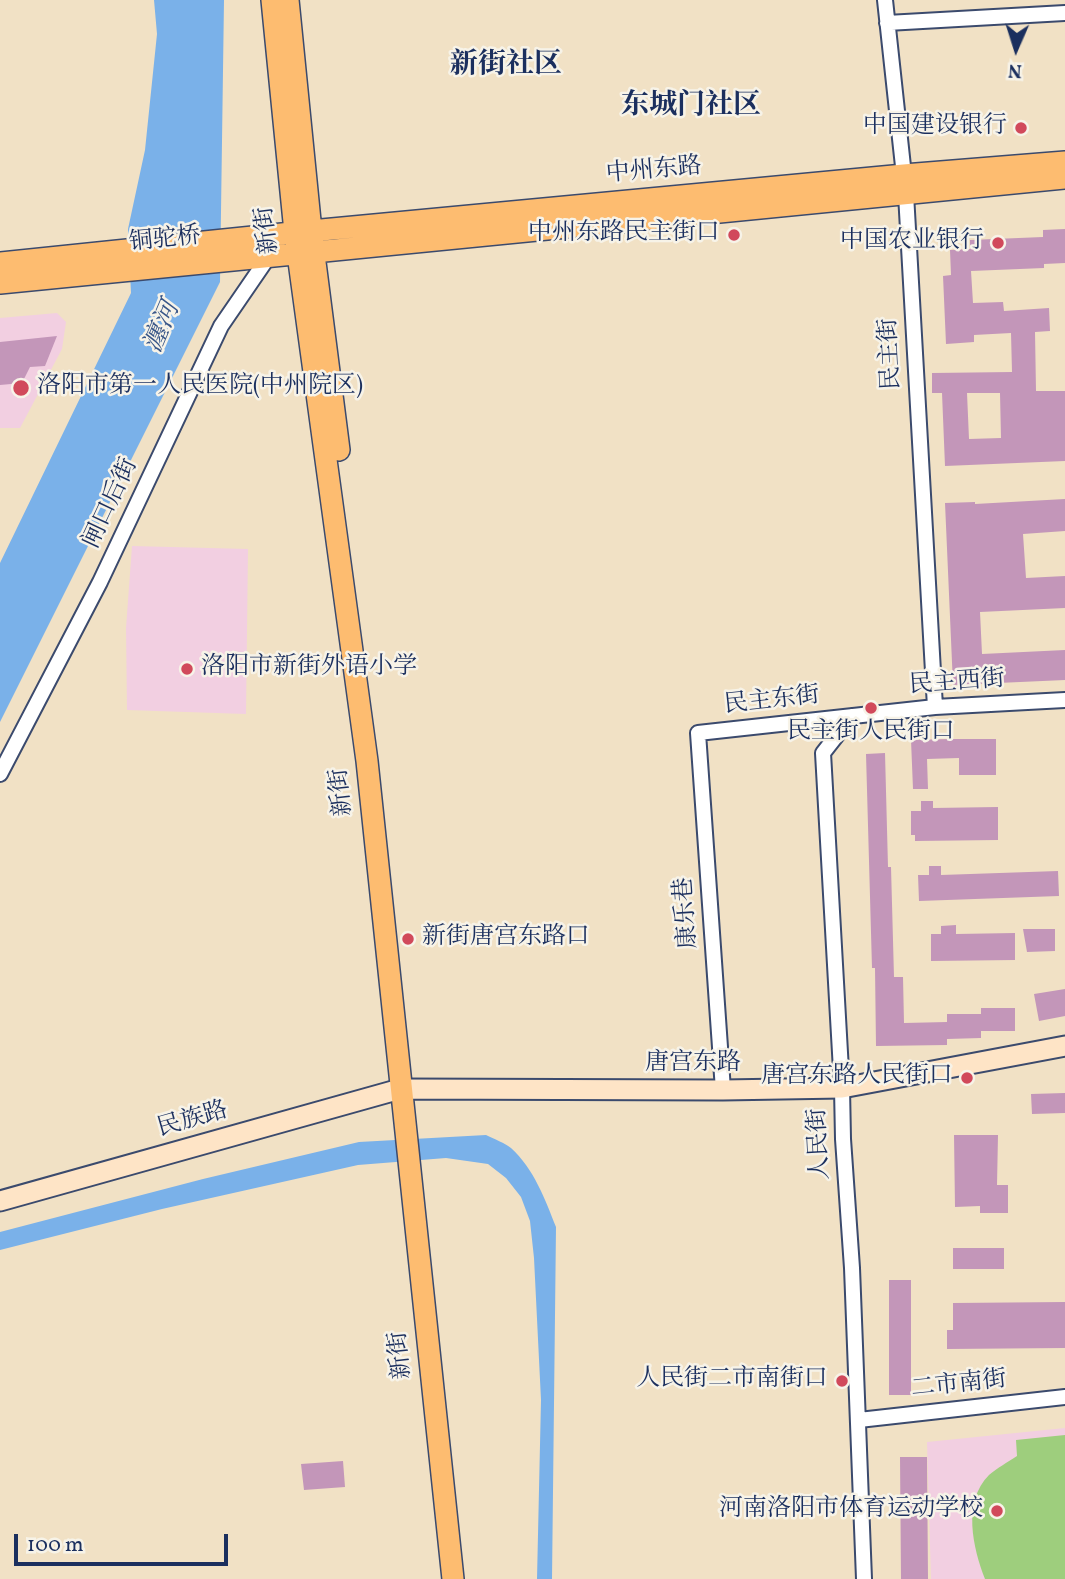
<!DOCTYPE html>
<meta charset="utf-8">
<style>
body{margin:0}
#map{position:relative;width:1065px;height:1579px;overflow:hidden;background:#f1e1c5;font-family:Vollkorn,serif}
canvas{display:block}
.north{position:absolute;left:981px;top:14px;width:70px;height:70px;-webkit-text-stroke:5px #f7f3e8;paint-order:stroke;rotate:183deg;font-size:19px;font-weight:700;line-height:28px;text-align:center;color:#1b2f5e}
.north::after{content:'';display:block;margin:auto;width:24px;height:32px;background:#1b2f5e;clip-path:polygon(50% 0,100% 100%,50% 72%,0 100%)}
.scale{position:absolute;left:14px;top:1534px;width:214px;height:32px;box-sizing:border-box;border:4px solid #1b2f5e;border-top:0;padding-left:9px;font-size:21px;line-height:24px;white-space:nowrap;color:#1b2f5e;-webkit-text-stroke:5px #f7f3e8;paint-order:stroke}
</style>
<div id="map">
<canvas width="1065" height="1579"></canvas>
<div class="north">N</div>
<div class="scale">100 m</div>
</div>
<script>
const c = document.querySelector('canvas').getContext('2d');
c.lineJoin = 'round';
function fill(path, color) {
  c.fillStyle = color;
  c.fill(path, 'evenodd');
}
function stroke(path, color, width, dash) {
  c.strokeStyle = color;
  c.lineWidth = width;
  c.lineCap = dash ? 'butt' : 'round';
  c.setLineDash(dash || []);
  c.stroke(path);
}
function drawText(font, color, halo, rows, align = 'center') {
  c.font = font + ' Vollkorn,"Noto Serif SC",serif';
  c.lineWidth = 5;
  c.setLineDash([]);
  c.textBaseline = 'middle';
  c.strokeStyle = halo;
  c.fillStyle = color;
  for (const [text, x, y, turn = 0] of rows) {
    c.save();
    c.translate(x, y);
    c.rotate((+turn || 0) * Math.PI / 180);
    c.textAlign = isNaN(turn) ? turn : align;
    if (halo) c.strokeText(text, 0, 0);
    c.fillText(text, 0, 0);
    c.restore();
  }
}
fill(new Path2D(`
 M57,313L66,322L62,349L20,428H0V318Z
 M132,546L248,549L246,714L127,710L126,628Z
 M1065,1428V1579H931L927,1442Z`), '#f2cfe1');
fill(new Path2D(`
 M1065,1435V1579H985C973,1548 962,1502 989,1475C997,1468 1008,1462 1017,1456L1016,1440Z`), '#9ece7d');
fill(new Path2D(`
 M154,0H224L220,282L0,722V563L131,293L128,229L145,150L157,34Z
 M486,1135C494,1139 505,1143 511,1148C534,1169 545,1199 556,1227L552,1579H537L541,1400L534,1258L530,1221L521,1197L506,1178L488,1164L446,1158L358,1165L162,1209L0,1250V1232L203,1179L359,1142Z`), '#7ab1e9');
fill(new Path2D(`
 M1065,229V263L1044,264V268L971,271L973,303L1003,302L1004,311L1049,308L1050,331L1035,332L1036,391H1065V461L945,466L942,393H932V373L1012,372L1011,333L974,335V342L946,344L943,276L951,275L950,250L970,249V240L1043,237V230ZM967,393H1000L1001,438L969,439Z
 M57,336L45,366L30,367L22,383L0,385V342Z
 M1065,499V531L1023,534L1026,578L1065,576V608L980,612L982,654L1065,650V680L953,685L945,503L975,502V504Z
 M950,739H996V775H959V758L927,759L928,789H913L911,740Z
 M885,753L888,867H891L894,977H903L904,1023L947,1022V1014H981V1008H1015V1031H981V1038L947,1039V1045L876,1046L875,968H872L866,754Z
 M921,801H933V808L998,807V840L915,841V835H911V811H921Z
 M929,866H941V875L1058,871L1059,896L919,901L918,875H929Z
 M956,925V934L1015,933V960L931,961V934H941V926Z
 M1023,929H1055V951L1027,952Z
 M1065,989V1016L1039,1021L1034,994Z
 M1065,1093V1113L1032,1114L1031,1094Z
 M954,1135H998L997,1185H1008V1213H980V1206L955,1207Z
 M953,1248H1004V1269H953Z
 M889,1280H911V1395H889Z
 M1065,1302V1348L947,1349V1330H953V1303Z
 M900,1457H927L928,1579H901Z
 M343,1461L345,1487L304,1490L301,1464Z`), '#c396b9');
const street = new Path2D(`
 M885,0L906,194L935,707
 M887,23L1065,13
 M852,716L823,753L842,1088L843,1139L852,1268L864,1579
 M0,774L100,582L221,326L269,256
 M723,1090L698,733L935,707L1065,700
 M859,1420L1065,1397`);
const secondary = new Path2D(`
 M0,1201L400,1089L723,1090L842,1088L1065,1046`);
const primary = new Path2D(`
 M272,0L295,232L367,761L453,1579
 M288,0L311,231L339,450
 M0,263L311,231L904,175L1065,162
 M0,283L1065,178`);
stroke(street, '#3b4a6d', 18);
stroke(secondary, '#3b4a6d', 23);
stroke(primary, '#3b4a6d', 24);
stroke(street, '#fff', 14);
stroke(secondary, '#fee4c6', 19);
stroke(primary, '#fdbc70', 21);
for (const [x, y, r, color] of [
 [1021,128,7,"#d1495b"],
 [734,235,7,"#d1495b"],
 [998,243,7,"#d1495b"],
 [21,388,9,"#d1495b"],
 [187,669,7,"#d1495b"],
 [871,708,7,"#d1495b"],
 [408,939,7,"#d1495b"],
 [967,1078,7,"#d1495b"],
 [842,1381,7,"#d1495b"],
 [997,1511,7,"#d1495b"]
]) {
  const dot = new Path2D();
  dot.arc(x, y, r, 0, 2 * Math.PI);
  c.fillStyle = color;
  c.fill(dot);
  stroke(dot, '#f7f3e8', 2.5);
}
drawText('24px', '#1b2f5e', '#f7f3e8', [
 ["中国建设银行",1007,128],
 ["中州东路民主街口",720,235],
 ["中国农业银行",984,243],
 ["洛阳市第一人民医院(中州院区)",37,388,"left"],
 ["洛阳市新街外语小学",201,669,"left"],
 ["民主街人民街口",871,734,"center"],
 ["新街唐宫东路口",422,939,"left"],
 ["唐宫东路人民街口",953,1078],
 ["人民街二市南街口",828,1381],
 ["河南洛阳市体育运动学校",983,1511]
], 'right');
drawText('24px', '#1b2f5e', '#f7f3e8', [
 ["中州东路",654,172,-5],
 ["新街",269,230,-97],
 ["铜驼桥",165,241,-6],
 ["民主街",892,354,-93],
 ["闸口后街",112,504,-65],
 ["民主西街",957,684,-4],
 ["民主东街",772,702,-6],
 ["新街",343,792,-96],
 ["康乐巷",688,913,-94],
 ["唐宫东路",693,1065],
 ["民族路",193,1121,-16],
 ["人民街",821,1144,-93],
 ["新街",402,1355,-96],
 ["二市南街",959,1386,-6]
]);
drawText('italic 26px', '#385688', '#f7f3e8', [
 ["瀍河",164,328,-67]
]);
drawText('bold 28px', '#1b2f5e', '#f7f3e8', [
 ["新街社区",506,67],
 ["东城门社区",691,108]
]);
</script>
